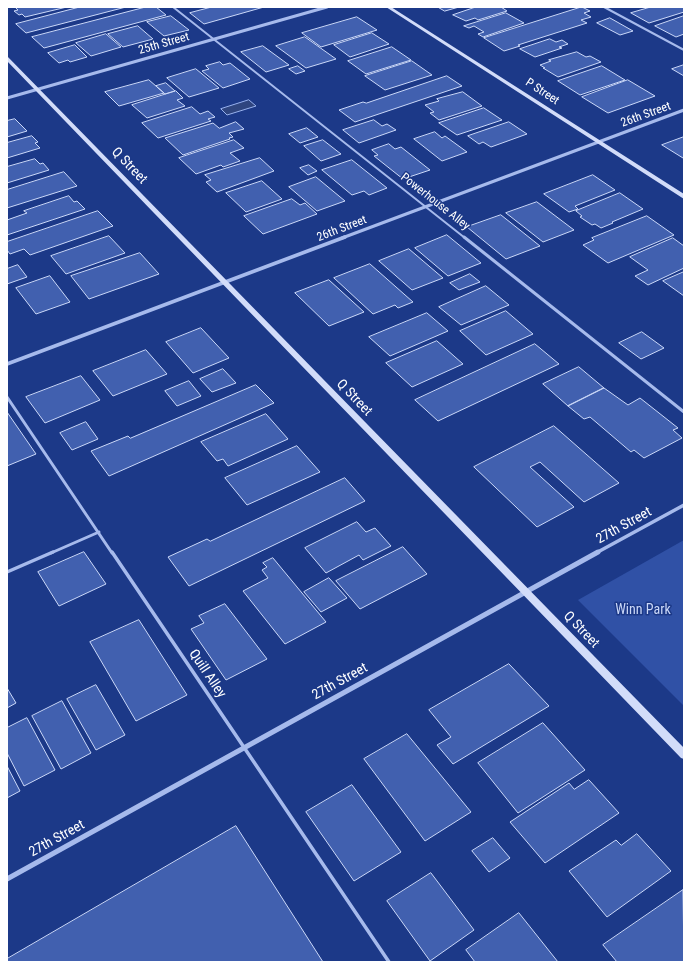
<!DOCTYPE html>
<style>
body{margin:0}
#map{position:relative;width:691px;height:969px;overflow:hidden;background:#1c3988;font-family:"Roboto Condensed",sans-serif}
canvas{display:block}
.frame{position:absolute;inset:0;border:8px solid #fff;pointer-events:none}
</style>
<div id="map">
<canvas width="691" height="969"></canvas>
<div class="frame"></div>
</div>
<script>
const c = document.querySelector('canvas').getContext('2d');
c.lineJoin = 'round';
function fill(path, color) {
  c.fillStyle = color;
  c.fill(path, 'evenodd');
}
function stroke(path, color, width, dash) {
  c.strokeStyle = color;
  c.lineWidth = width;
  c.lineCap = dash ? 'butt' : 'round';
  c.setLineDash(dash || []);
  c.stroke(path);
}
function drawText(font, color, halo, rows, align = 'center') {
  c.font = font + ' "Roboto Condensed",sans-serif';
  c.lineWidth = 3;
  c.setLineDash([]);
  c.textBaseline = 'middle';
  c.strokeStyle = halo;
  c.fillStyle = color;
  for (const [text, x, y, turn = 0] of rows) {
    c.save();
    c.translate(x, y);
    c.rotate((+turn || 0) * Math.PI / 180);
    c.textAlign = isNaN(turn) ? turn : align;
    if (halo) c.strokeText(text, 0, 0);
    c.fillText(text, 0, 0);
    c.restore();
  }
}
fill(new Path2D(`
 M684,540V706L578,600Z`), '#3051a6');
const water = new Path2D(`
 M249,100L256,106L227,115L221,109Z`);
fill(water, '#2f457f');
stroke(water, '#99b2ed', 1);
const building = new Path2D(`
 M20,7H67L25,17L22,14L19,15L14,11L18,10L16,8Z
 M80,7H126L26,33L16,24Z
 M146,7H156L166,15L44,48L32,37Z
 M212,7H264L204,24L190,13Z
 M438,7H459L445,11Z
 M476,7H501L507,11L478,20L475,18L466,21L453,15Z
 M582,7L590,11L584,13L591,17L581,20L587,23L518,45L520,46L504,51L484,38Z
 M651,7H684V12L649,23L631,13Z
 M506,13L524,23L483,37L478,34L484,32L474,26L469,28L464,26Z
 M171,16L189,30L164,36L147,22Z
 M684,16V34L676,37L655,26Z
 M357,17L377,30L321,47L302,33Z
 M610,18L633,31L620,35L597,23Z
 M138,26L153,39L123,47L108,34Z
 M372,33L389,44L350,57L334,45Z
 M106,34L121,47L91,56L76,43Z
 M305,37L336,59L306,68L276,46Z
 M550,39L556,42L562,40L568,44L559,47L562,48L535,57L520,49Z
 M75,45L87,57L70,62L68,60L59,63L48,53Z
 M263,46L289,65L266,72L241,52Z
 M392,47L411,60L366,74L348,61Z
 M577,52L586,57L590,56L601,62L558,77L543,68H545L540,65L551,61L549,60Z
 M412,61L432,75L385,90L365,76Z
 M220,62L223,65L230,63L250,79L223,88L202,71L209,69L206,66Z
 M684,65V76L672,69Z
 M298,66L305,71L296,74L289,69Z
 M602,66L625,80L580,95L558,81Z
 M196,69L219,88L189,97L167,78Z
 M447,76L462,86L355,122L339,110L363,102L366,103Z
 M149,80L164,93L119,106L105,92Z
 M628,80L655,96L608,113L582,97Z
 M166,83L175,91L165,94L156,86Z
 M176,91L183,98L177,100L185,106L147,118L132,105Z
 M463,92L482,106L439,120L430,113L434,112L425,105L439,101L437,99Z
 M192,107L200,114L208,111L215,117L208,119L211,121L158,138L142,123Z
 M484,108L502,120L457,135L439,123Z
 M15,119L27,131L7,137V121Z
 M374,120L382,126L387,124L396,130L359,143L343,130Z
 M236,122L244,129L229,133L233,137L229,138L230,139L183,155L165,138L213,123L219,128Z
 M509,122L527,134L491,147L483,142L479,144L468,136Z
 M307,128L318,137L300,143L289,134Z
 M435,132L442,138L445,136L467,152L442,161L414,139Z
 M32,136L38,142L35,143L40,148L7,158V143Z
 M684,137V157L683,158L662,145Z
 M234,140L244,148L230,153L240,161L223,167L221,165L196,174L179,158Z
 M323,140L341,154L321,161L304,146Z
 M389,144L395,149L401,147L430,170L403,179L374,156L378,155L372,150Z
 M260,158L274,171L217,192L206,182L211,180L205,175Z
 M35,159L40,164L43,163L49,170L7,183V167Z
 M352,160L387,188L369,195L364,191L352,195L322,170Z
 M309,165L317,171L308,175L300,168Z
 M64,172L77,186L7,208V190Z
 M593,175L615,190L575,206L578,209L569,212L544,194Z
 M316,177L345,201L317,211L289,187Z
 M262,181L282,199L246,212L226,193Z
 M620,193L643,209L612,222L613,223L601,228L595,224L592,225L580,217L582,216L576,211Z
 M69,196L74,202L77,201L85,209L7,235V220L27,213L24,211Z
 M292,199L300,205L305,203L317,214L263,234L244,216Z
 M537,202L574,230L543,242L506,213Z
 M98,211L113,226L30,255L24,249L10,254L7,250V242Z
 M501,215L540,246L506,259L467,227Z
 M647,216L674,235L608,263L583,245L594,240L592,238Z
 M447,235L481,263L448,276L415,248Z
 M109,236L125,253L66,274L51,256Z
 M673,238L684,246V268L648,285L635,276L648,270L630,257Z
 M409,249L443,278L412,290L379,261Z
 M140,253L159,274L89,299L71,276Z
 M370,264L413,302L398,308L395,305L373,314L334,278Z
 M18,265L27,277L7,284V269Z
 M684,272V296L663,281Z
 M470,274L480,282L459,290L450,283Z
 M50,276L70,302L36,314L16,288Z
 M329,280L364,312L329,326L295,293Z
 M486,286L509,305L461,325L439,307Z
 M506,311L533,334L486,355L460,331Z
 M427,313L448,331L390,356L369,337Z
 M201,328L229,358L193,373L166,342Z
 M642,332L664,348L641,359L619,343Z
 M437,341L463,364L412,387L386,363Z
 M535,344L559,364L438,421L415,400Z
 M146,350L167,374L113,396L93,371Z
 M579,367L604,388L568,406L543,384Z
 M223,369L236,383L212,392L200,379Z
 M81,376L100,400L45,423L26,397Z
 M189,381L201,396L177,406L165,391Z
 M256,385L274,403L109,476L91,451L128,436L130,438Z
 M604,388L628,405L640,398L678,428L673,430L682,438L644,458L634,450L631,452L590,417L584,419L568,406Z
 M7,412L36,454L7,466Z
 M266,414L288,439L228,466L223,459L217,461L201,442Z
 M86,422L98,439L72,450L60,433Z
 M554,426L619,483L584,502L540,462L530,467L574,507L537,527L474,467Z
 M297,446L320,472L247,505L225,478Z
 M345,478L365,501L189,586L168,557L207,539L210,541Z
 M357,522L366,532L375,528L391,546L363,560L359,555L326,573L305,548Z
 M403,547L427,574L360,609L336,581Z
 M84,552L106,584L59,606L38,572Z
 M273,558L326,622L285,644L243,591L268,578L262,570L267,567L263,563Z
 M329,578L347,598L321,612L304,592Z
 M225,604L267,659L226,680L191,629L204,623L199,616Z
 M139,620L187,695L136,721L90,642Z
 M509,664L549,706L453,764L437,745L451,737L429,710Z
 M96,685L125,735L96,750L67,699Z
 M7,688L16,703L7,708Z
 M62,701L91,753L61,769L32,716Z
 M27,718L55,770L24,786L7,753V728Z
 M543,723L585,770L518,813L478,763Z
 M407,734L471,812L425,841L364,759Z
 M7,766L20,791L7,798Z
 M589,780L619,813L545,863L510,822L569,783L574,789Z
 M352,785L401,852L354,881L306,812Z
 M236,826L323,962H7V959Z
 M637,834L671,871L607,917L569,871L616,840L621,845Z
 M493,838L510,858L489,872L472,851Z
 M431,873L474,930L430,961L387,901Z
 M683,890L684,962H617L603,945Z
 M519,913L558,962H475L466,950Z`);
fill(building, '#4160af');
stroke(building, '#cbd8f8', 1);
stroke(new Path2D(`
 M173,7L465,238
 M604,7L684,50`), '#a6baec', 2);
stroke(new Path2D(`
 M464,237L684,412
 M7,397L112,553
 M51,553L99,532`), '#a6baec', 3);
stroke(new Path2D(`
 M112,552L389,962
 M7,572L53,552`), '#a6baec', 3.5);
stroke(new Path2D(`
 M7,98L327,7
 M342,238L684,110`), '#a6baec', 3);
stroke(new Path2D(`
 M7,364L345,237
 M596,553L684,505`), '#a6baec', 3.5);
stroke(new Path2D(`
 M7,879L598,552`), '#a6baec', 5);
fill(new Path2D(`
 M386,7H391L684,194V199Z
 M7,56L684,748V759L681,758L7,61Z`), '#d2dcf9');
drawText('12px', '#fff', '#1c3988', [
 ["25th Street",164,44,-16],
 ["P Street",542,92,33],
 ["26th Street",646,115,-20],
 ["Powerhouse Alley",435,202,38],
 ["26th Street",342,229,-21]
]);
drawText('14px', '#fff', '#1c3988', [
 ["Q Street",129,166,46],
 ["Q Street",354,398,46],
 ["27th Street",624,526,-29],
 ["Q Street",581,630,46],
 ["Quill Alley",207,674,56],
 ["27th Street",340,682,-29],
 ["27th Street",57,839,-29]
]);
drawText('14px', '#cbd8f8', '#1c3988', [
 ["Winn Park",643,610]
]);
</script>
